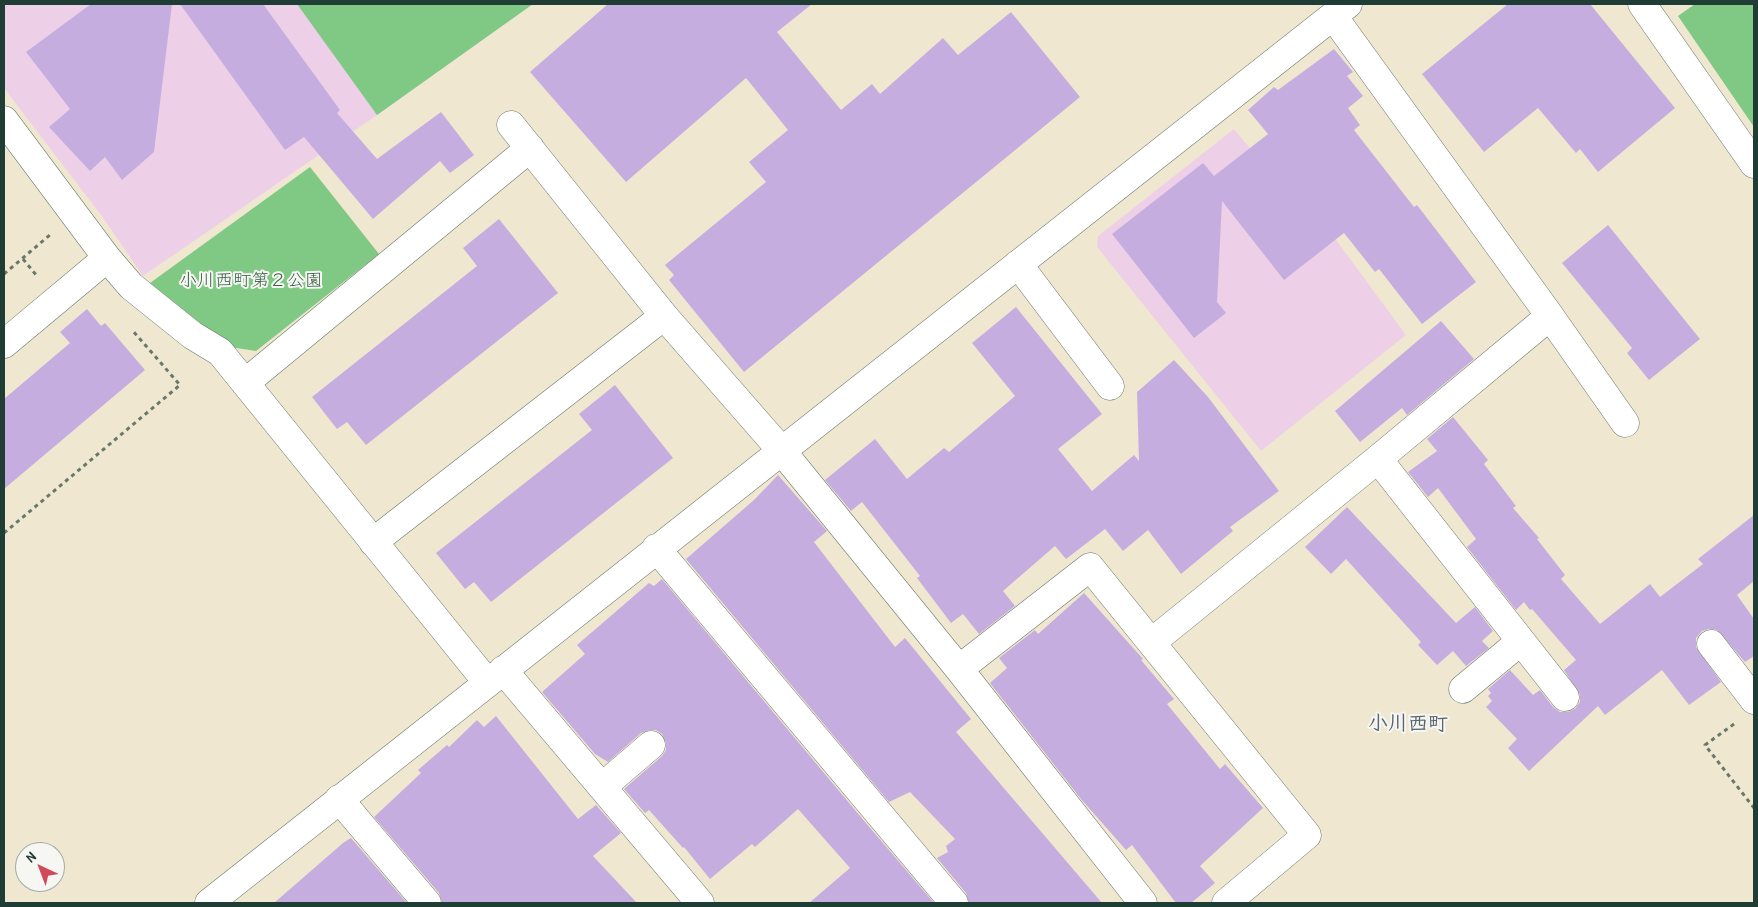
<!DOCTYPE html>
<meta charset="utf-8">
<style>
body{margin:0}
#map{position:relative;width:1758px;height:907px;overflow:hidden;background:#f0e7d0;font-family:"Patrick Hand",sans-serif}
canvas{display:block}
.frame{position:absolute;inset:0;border:5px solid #1f3d34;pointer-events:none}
.north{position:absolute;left:15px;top:842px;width:50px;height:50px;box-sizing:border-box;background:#f6f6f2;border:1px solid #a0aca6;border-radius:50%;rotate:317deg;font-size:14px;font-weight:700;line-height:20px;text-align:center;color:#1f3d34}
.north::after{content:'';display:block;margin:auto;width:18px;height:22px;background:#d1495b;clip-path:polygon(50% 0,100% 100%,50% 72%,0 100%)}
</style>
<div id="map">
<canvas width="1758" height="907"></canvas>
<div class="frame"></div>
<div class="north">N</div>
</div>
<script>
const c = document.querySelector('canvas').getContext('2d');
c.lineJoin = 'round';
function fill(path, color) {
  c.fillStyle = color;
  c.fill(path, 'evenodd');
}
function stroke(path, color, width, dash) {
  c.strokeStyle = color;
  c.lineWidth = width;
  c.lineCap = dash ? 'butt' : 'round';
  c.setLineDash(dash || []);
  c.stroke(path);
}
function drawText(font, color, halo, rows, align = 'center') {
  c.font = font + ' "Patrick Hand","Klee One",sans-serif';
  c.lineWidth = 4;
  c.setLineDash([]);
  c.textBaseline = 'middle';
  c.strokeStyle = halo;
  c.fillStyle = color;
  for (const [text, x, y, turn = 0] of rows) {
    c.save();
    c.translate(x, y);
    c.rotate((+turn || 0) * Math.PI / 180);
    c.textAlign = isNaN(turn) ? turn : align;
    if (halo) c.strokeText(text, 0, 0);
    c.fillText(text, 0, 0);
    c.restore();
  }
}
fill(new Path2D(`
 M4,4H533L380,113L143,276L104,219L4,88Z
 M1234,129L1297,205L1306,199L1406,335L1261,451L1097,247L1098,236Z`), '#edd0e8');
fill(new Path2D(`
 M297,4H533L377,115Z
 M1695,4H1754V127L1678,16Z
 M310,167L379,254L256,351L230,347L150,283Z`), '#80c985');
fill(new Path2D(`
 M91,4H172L154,152L122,180L105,157L90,171L49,127L70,109L26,52Z
 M180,4H263L340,110L337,113L377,159L441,112L474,155L450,173L440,161L373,219L304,137L285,150Z
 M608,4H812L777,32L841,110L872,84L880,94L943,38L958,55L1011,12L1080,97L744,372L669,280L674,275L665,265L766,182L749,162L788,130L746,78L626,182L530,72Z
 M1508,4H1590L1675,108L1598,172L1580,149L1576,153L1538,108L1484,152L1422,74Z
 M1334,49L1353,72L1347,76L1363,96L1348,108L1360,125L1354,130L1414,207L1417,205L1437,231L1476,282L1422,324L1379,269L1375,272L1344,233L1284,280L1222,201L1217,302L1226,313L1194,338L1112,234L1203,163L1214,176L1268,134L1248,110L1274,87L1278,90Z
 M499,219L558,293L366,445L347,422L337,429L312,397L477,266L463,248Z
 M1608,225L1700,339L1649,380L1627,353L1632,348L1562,263Z
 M1016,307L1102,414L1058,449L1092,491L1134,455L1139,461L1137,392L1174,360L1208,397L1279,491L1230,527L1233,531L1181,574L1148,530L1123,551L1105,529L1066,559L1055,546L1003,591L1015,606L979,634L963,614L951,623L917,578L920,576L862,502L851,511L825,480L875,439L907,479L944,448L949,452L1015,396L972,343Z
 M87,309L101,326L105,323L145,370L4,489V399L70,343L60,332Z
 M1441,321L1474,359L1407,415L1402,408L1360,442L1335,411Z
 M615,385L673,458L491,602L474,582L465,589L436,553L592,430L579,414Z
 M1453,417L1488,460L1484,464L1516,506L1513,508L1539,538L1537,539L1565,575L1561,579L1600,624L1650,584L1660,597L1703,564L1698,559L1754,515V581L1737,595L1754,619V656L1745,662L1717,630L1709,629L1702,631L1696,638V647L1721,682L1689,705L1662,670L1605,715L1598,706L1529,771L1508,748L1517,739L1486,707L1492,701L1488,696L1491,693L1488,689L1510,670L1533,695L1540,690L1553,707L1560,712H1568L1575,709L1580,702V695L1564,670L1576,660L1532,609L1530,610L1524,602L1516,610L1467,547L1476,539L1438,488L1428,497L1408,472L1437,451L1427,439Z
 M778,475L827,531L814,542L895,647L905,638L971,719L956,732L1102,903H969L966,893L937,858L948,852L946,846L955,839L910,792L889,802L686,559L754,500Z
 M1347,507L1456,623L1475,607L1493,631L1482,641L1489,648L1466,666L1453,651L1437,665L1418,645L1421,642L1346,559L1331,574L1305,547Z
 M662,579L860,816L934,903H809L850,868L798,809L755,847L752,844L710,879L684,847L683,848L649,810L645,813L624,789L662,756L666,750V743L662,734L656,730H649L641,733L608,762L595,754L542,692L585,654L577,645L649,583L654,586Z
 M1084,593L1143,659L1141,660L1174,699L1167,704L1220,769L1225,764L1263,808L1200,866L1215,883L1191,903H1176L1132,845L1126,850L1081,799L990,683L1007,668L999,658L1035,630L1038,634Z
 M496,716L578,819L596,805L621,833L593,856L637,903H442L439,893L374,817L421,773L418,770L447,745L449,747L477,720L484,727Z
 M351,838L407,903H274L343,843Z`), '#c5aedf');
const minor = new Path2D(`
 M1642,4L1754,164
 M4,120L107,258L131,286L192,335L220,352L487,682
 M511,125L664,316L781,450L959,669L1143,903
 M1018,264L1110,386
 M1550,316L1625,423
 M4,344L107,258
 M245,383L530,148
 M1378,459L1565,697
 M373,542L664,316
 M656,548L954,903
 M1152,642L1378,459L1550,316L1333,16
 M1711,644L1754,700
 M959,669L1090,567L1307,835L1226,903
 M503,670L700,903
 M1463,689L1521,641
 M602,787L651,745
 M339,799L427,903
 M209,903L1348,4`);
stroke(minor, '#68786b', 29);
stroke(new Path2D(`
 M23,259L37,276
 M4,274L51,234
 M4,533L180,385L133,331
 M1734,724L1705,745L1754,808`), '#68786b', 3, [4, 4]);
stroke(minor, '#fff', 28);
drawText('18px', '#376048', '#f6f6f2', [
 ["小川西町第２公園",251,281]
]);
drawText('bold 20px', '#596570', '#f6f6f2', [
 ["小川西町",1408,725]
]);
</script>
